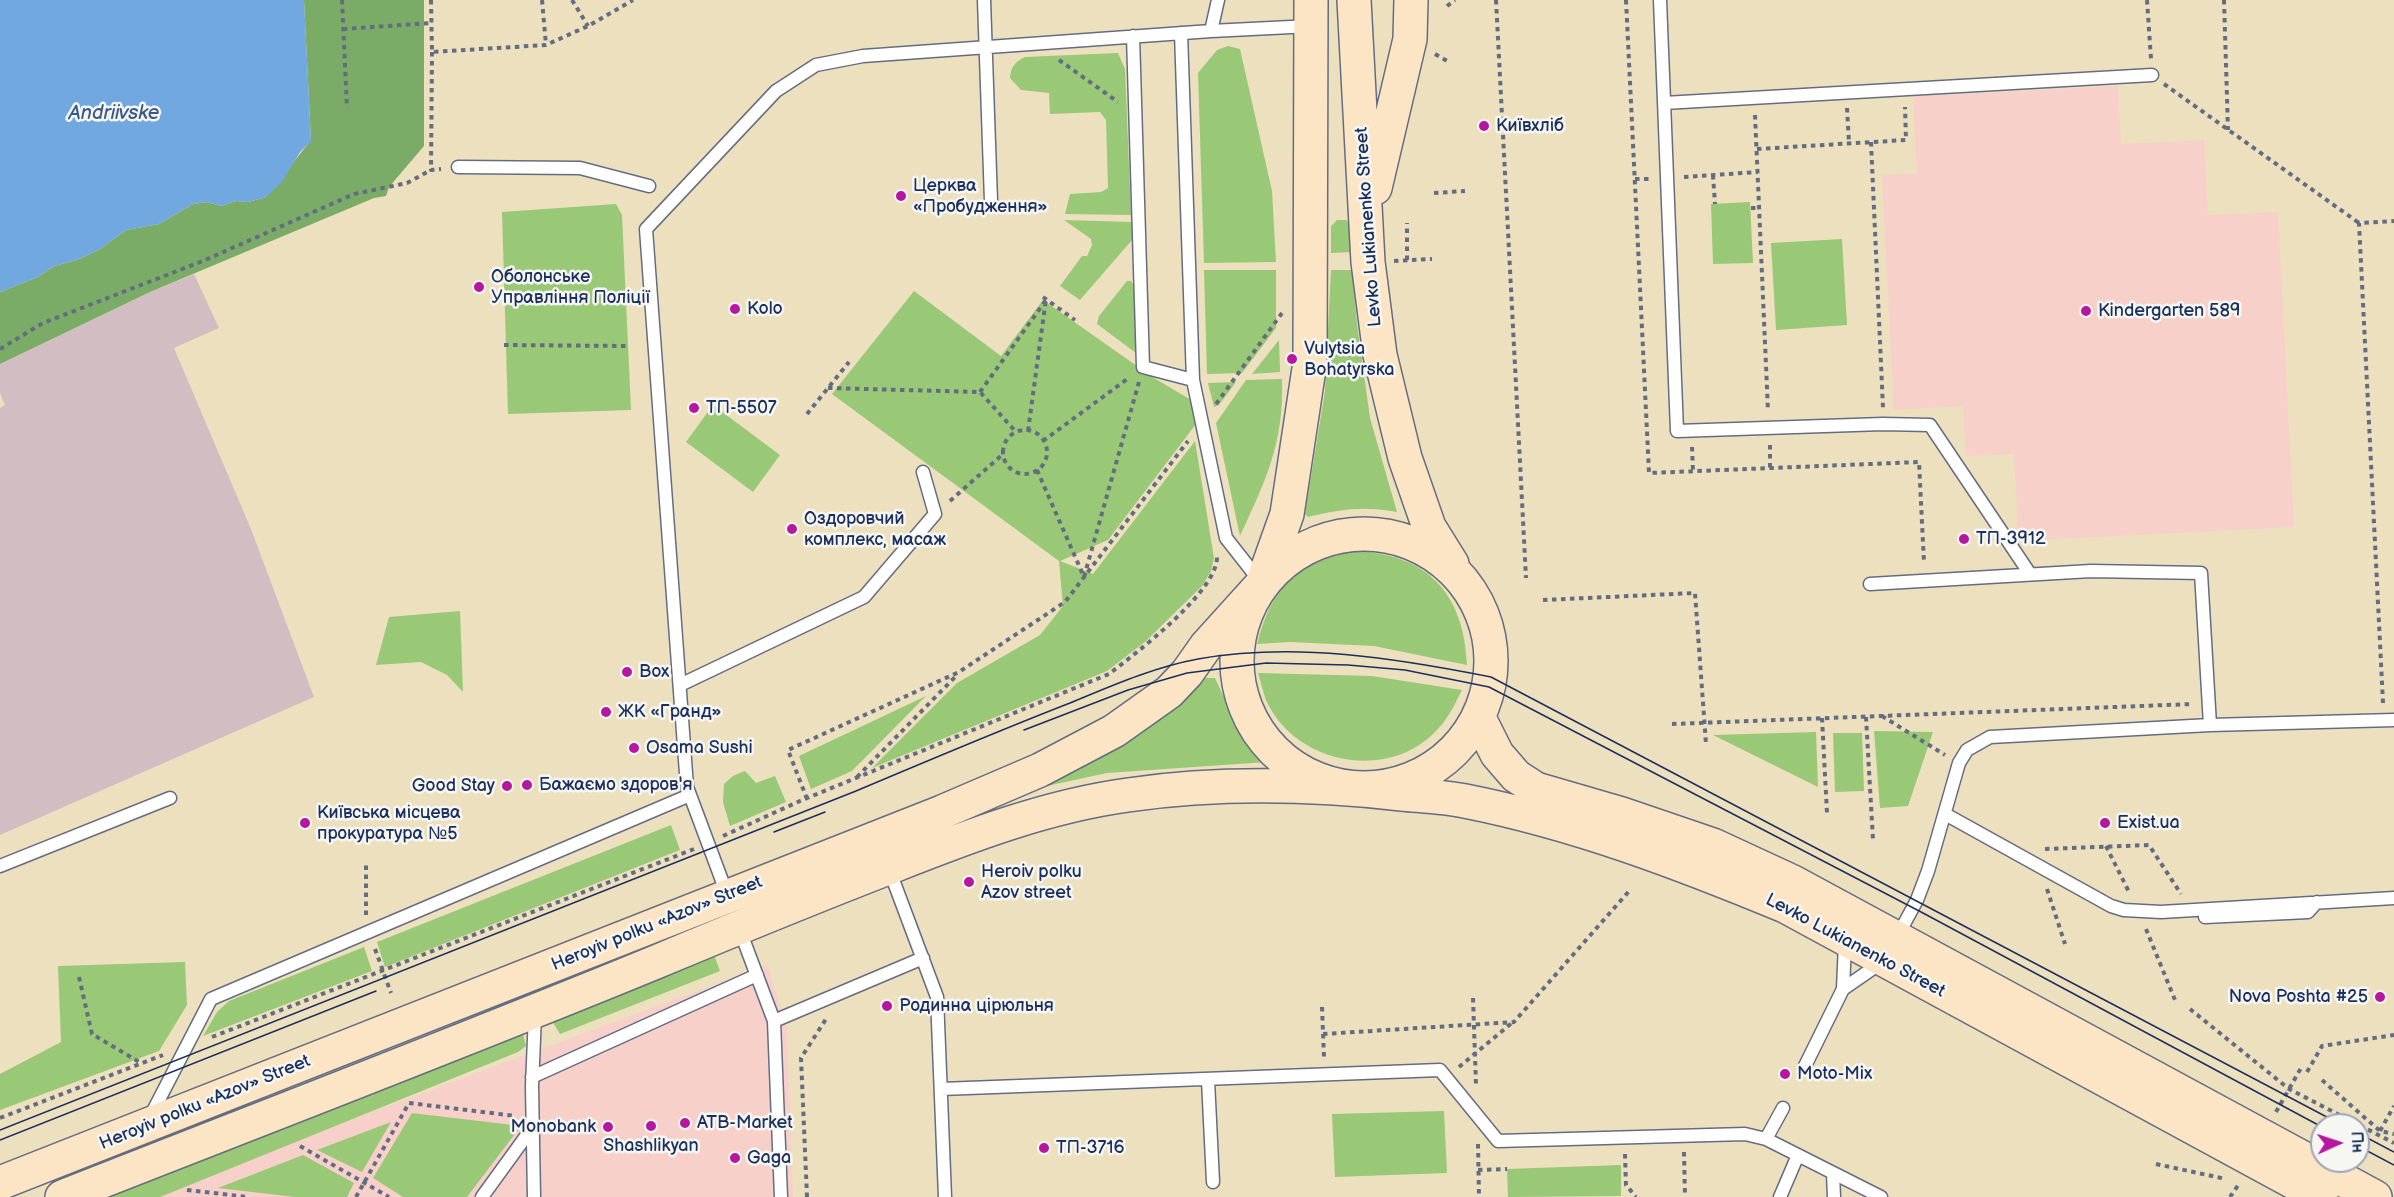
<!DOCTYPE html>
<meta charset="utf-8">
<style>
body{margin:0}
#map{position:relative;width:2394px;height:1197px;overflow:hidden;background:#ede0bf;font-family:"Balsamiq Sans",sans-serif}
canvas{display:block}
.north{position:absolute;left:2310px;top:1113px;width:60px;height:60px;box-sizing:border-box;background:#f6f6f2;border:2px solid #9ea6b7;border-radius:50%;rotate:87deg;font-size:16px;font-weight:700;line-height:24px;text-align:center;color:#1b2f5e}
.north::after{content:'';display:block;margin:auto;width:21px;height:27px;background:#b5179e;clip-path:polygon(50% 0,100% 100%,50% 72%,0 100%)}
</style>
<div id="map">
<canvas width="2394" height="1197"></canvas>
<div class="north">Пн</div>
</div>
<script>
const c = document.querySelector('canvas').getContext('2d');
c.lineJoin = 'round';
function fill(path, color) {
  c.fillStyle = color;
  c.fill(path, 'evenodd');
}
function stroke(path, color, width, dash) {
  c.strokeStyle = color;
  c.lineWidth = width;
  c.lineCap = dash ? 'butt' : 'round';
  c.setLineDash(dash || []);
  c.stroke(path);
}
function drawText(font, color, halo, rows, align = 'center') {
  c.font = font + ' "Balsamiq Sans",sans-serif';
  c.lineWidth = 5;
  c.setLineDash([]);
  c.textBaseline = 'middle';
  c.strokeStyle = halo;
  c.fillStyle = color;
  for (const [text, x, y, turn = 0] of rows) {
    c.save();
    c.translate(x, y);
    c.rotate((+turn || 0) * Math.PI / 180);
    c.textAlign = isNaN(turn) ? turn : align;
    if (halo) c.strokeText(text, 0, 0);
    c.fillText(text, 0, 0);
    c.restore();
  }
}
fill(new Path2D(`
 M2118,86L2121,144L2204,140L2208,215L2278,212L2294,527L2018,541L2014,454L1966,456L1963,406L1894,410L1882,175L1917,173L1913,96Z
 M768,965L787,1030L793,1197H142Z`), '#f7d0ca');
fill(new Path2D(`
 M194,274L219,328L174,348L251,529L314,697L0,835V408L5,405L0,393V364L150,292Z`), '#d2bec2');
fill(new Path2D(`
 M1228,46L1240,49L1272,191L1276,262L1204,263L1198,73L1217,50Z
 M1118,53L1125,69L1131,215L1065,214L1070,194L1101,192L1108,188L1106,120L1100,112L1050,114L1049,93L1021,90L1010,78C1011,66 1015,62 1025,57Z
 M1750,202L1753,263L1713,264L1711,204Z
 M616,204L622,215L631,410L508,414L502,212Z
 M1064,220L1132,222V240L1080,300L1060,286L1082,256H1087L1092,245L1091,239Z
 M1337,220H1346L1349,223L1353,252L1331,253V226Z
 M1842,239L1847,325L1776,330L1771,243Z
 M1204,270H1276V328L1242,373L1207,374Z
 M1331,270H1352L1357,324L1370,418L1397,512C1363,506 1342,509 1308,517L1305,514L1325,391Z
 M1127,281H1131L1135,288L1136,353L1097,324L1099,316Z
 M914,291L1001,356L1043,300L1154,378L1191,400L1196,412V424L1108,540L1060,561L1093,574L1195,441L1214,558L1211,571L1202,586L1146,641L1107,671L872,768L957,683L1040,635L1063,606L1059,561L832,394Z
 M1279,340L1280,372L1252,374Z
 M1282,379C1284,443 1266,480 1240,536L1216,423L1246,380Z
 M1236,382L1219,405L1214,407L1208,383Z
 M713,405L780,455L753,492L686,442Z
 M1353,551C1426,553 1464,592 1467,665L1374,646L1290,642L1257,644C1272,587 1295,564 1353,551Z
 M460,611L463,692L447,675L421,662L376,665L389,617Z
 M1258,673L1372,676L1462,690C1454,706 1447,721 1434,733C1385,782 1294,763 1266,700C1263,692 1261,682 1258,673Z
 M1200,678H1215L1242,736L1267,762L1107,773L1005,795Z
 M926,696L852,771L811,789L799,756Z
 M1874,731L1933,732L1908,806L1880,808Z
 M1816,732L1818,787L1713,735Z
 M1833,733H1862L1864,791L1835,792Z
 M745,771L756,783L775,776L786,802L730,826L723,802L724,784L733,776Z
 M671,825L680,850L385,967L377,942Z
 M364,947L372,971L203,1036L217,1012L229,1001Z
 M713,952L720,971L560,1034L552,1021Z
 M185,962L187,1005L159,1051L0,1110V1074L61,1042L58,966Z
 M522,1030L526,1046L518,1052L160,1197H105Z
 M1444,1111L1447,1173L1335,1177L1332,1114Z
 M412,1113L521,1126L467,1197H403L373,1178Z
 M391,1122L362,1172L317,1150Z
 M303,1155L354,1183L347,1197H295L218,1188Z
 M1621,1165V1196L1508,1197L1507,1169Z`), '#99c877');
fill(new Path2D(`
 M304,0H424V146L389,187L386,196L374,198L150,292L0,364V292L38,277L54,266L77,260L100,249L126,230L159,224L193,204L207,202L221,206L236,201L248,202L266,197L311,140Z`), '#7aac68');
fill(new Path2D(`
 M0,0H304L311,141L300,152L282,182L266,197L248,202L236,201L221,206L207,202L193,204L159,224L126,230L100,249L77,260L54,266L38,277L0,292Z`), '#70a8df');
const lane = new Path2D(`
 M984,0L991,201
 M1660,0L1677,431L1883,424L1930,425L2030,574
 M1211,31L1218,0
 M1181,33L1193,380L1226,538L1259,580
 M1133,36L1143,367L1193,380
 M1664,103L2152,75
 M458,167L580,168L649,186
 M1870,584L2091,571L2201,573L2210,725
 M680,685L864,597L935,514L923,472
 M1945,814L2111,906L2124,910L2161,912L2394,898
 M0,866L170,798
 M889,869L937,997L945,1197
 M727,894L687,787L646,229L776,91L816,65L863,56L1211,31L1311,26
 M2205,917L2308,912L2317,902
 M739,928L774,1021L781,1197
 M1897,937L1917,900L1928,871L1959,763L1967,750L1990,737L2210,725L2394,720
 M1843,989L1882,962
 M774,1021L923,958
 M1804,1068L1843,989L1845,943
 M532,1077L757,975
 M1208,1080L1213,1182
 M941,1089L1440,1070L1498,1141L1745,1134L1766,1139L1881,1197
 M150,1117L211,999L690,795
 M1766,1139L1783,1108
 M1833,1173L1834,1197
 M482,1197L532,1128
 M534,1197L532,1086L535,1015
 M1780,1197L1798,1155`);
const secondary = new Path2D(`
 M1354,0L1368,262L1380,355L1405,458L1429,527L1452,564
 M1375,188L1410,39L1411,0
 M1237 661a127 127 0 1 1 254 0a127 127 0 1 1-254 0Z
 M1479,718L1497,754L1516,776L1536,789L1622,814L1713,845L1793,882L2375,1197
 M0,1183L942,812L1040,770L1114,731L1169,692L1187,673L1206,646L1262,584L1287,514L1310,362L1311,0
 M62,1197C260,1119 459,1043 656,962C735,929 813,897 893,866C969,836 1047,806 1128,795C1218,782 1312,784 1402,794C1423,796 1444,797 1465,801C1576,823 1681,863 1785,906L2321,1197`);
stroke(lane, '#646d80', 15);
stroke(secondary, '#646d80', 36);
stroke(new Path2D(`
 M342,0L347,108
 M431,0L432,52L546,45L588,26L633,0
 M542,0L546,45
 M572,0L588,26
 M1496,0L1526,578
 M1626,0L1649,473L1919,462L1924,563
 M2147,0L2151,59
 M2224,0L2228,130
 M1447,6L1455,0
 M343,29L431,23
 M432,52L431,170L441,169
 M1435,54L1449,62
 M1059,60L1118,102
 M2164,84L2359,223
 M1847,108L1849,143
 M1755,115L1768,411
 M1871,142L1883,408
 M1757,149L1906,140L1905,107
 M1713,175L1715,204
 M1684,177L1758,172
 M1635,179H1649
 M1434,193L1465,191
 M1751,208H1759
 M1407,260V223
 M1394,261L1432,259
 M1043,297L1075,320
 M504,345L630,346
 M0,349L43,323L203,261L354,194L407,183L431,170
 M828,388L980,392L1016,432
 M980,392L1046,300
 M1216,404L1282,313
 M807,414L849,362
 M1003 452a22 22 0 1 1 44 0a22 22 0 1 1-44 0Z
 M1028,431L1046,299
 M1043,441L1130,377
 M1770,445V468
 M1692,447L1693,471
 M1037,470L1084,577L1139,382
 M950,501L1003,454
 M1543,600L1695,593L1706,744
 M2383,703L2359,223L2394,221
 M1882,716L1945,755
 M1866,717L1873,840
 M1822,718L1827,813
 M1672,724L2193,704
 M857,777L957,675
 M807,799L788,750L959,672L1065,602L1188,441
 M723,836L800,801L1109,674C1136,653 1220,590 1217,555
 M2106,846L2129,892
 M2045,849L2149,845L2181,894
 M2047,889L2065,944
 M366,915V863
 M2146,929L2175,1000
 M375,949L391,993
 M79,977L92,1034L141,1063
 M1473,998L1476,1085
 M1322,1007L1324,1057
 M2190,1009L2289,1089L2394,1143
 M1323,1034L1514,1022L1630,890
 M212,1037L694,849
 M1459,1067L1513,1022
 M2307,1072L2322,1046L2394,1035
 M2322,1080L2380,1131L2394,1134
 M2276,1112L2301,1068
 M0,1118L163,1055
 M2380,1131L2394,1106
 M1478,1144L1479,1197
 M300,1146L389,1197
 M1684,1152L1685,1197
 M1625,1154L1626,1185L1636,1197
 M2156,1164L2226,1179
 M1478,1170L1507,1169
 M187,1190L248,1197
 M356,1197L409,1103L516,1116
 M807,1197L801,1058L826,1019
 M2230,1197L2239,1184`), '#646d80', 4, [4.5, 4.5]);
stroke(lane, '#fff', 12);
stroke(secondary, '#fce5c4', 33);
stroke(new Path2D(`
 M1024,730L1128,690L1187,673L1266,663L1348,665L1405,670L1489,687L1923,913L2322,1127
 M774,832L825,812
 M0,1130L856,791C927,761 998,731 1070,703C1111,686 1154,667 1198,659C1295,642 1395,658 1491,677L2342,1125
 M2358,1133L2394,1152
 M0,1140L376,991
 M2358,1146L2394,1165`), '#1b2f5e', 1.5);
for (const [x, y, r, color] of [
 [1484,126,6,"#b5179e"],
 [901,196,6,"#b5179e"],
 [479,287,6,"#b5179e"],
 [735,309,6,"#b5179e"],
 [2086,311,6,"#b5179e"],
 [1292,359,6,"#b5179e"],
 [694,408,6,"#b5179e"],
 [792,529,6,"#b5179e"],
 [1964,539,6,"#b5179e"],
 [627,672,6,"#b5179e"],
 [606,712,6,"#b5179e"],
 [634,748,6,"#b5179e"],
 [527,785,6,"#b5179e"],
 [507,786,6,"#b5179e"],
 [305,823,6,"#b5179e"],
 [2105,823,6,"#b5179e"],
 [969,882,6,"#b5179e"],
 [2380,997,6,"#b5179e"],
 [887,1006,6,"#b5179e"],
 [1785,1074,6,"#b5179e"],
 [685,1123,6,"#b5179e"],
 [651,1126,6,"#b5179e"],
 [608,1127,6,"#b5179e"],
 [1044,1148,6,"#b5179e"],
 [735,1158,6,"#b5179e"]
]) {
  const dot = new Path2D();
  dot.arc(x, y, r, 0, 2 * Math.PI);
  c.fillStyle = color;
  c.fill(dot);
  stroke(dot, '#f6f6f2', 2);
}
drawText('18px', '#1b2f5e', '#f6f6f2', [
 ["Київхліб",1496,126],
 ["Церква",913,186],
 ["«Пробудження»",913,207],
 ["Оболонське",491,277],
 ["Управління Поліції",491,298],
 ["Kolo",747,309],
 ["Kindergarten 589",2098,311],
 ["Vulytsia",1304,349],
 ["Bohatyrska",1304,370],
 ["ТП-5507",706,408],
 ["Оздоровчий",804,519],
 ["комплекс, масаж",804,540],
 ["ТП-3912",1976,539],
 ["Box",639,672],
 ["ЖК «Гранд»",618,712],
 ["Osama Sushi",646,748],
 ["Бажаємо здоров'я",539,785],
 ["Good Stay",495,786,"right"],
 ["Київська місцева",317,813],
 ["прокуратура №5",317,834],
 ["Exist.ua",2117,823],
 ["Heroiv polku",981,872],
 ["Azov street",981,893],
 ["Nova Poshta #25",2368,997,"right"],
 ["Родинна цірюльня",899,1006],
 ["Moto-Mix",1797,1074],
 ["ATB-Market",697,1123],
 ["Monobank",596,1127,"right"],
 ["Shashlikyan",651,1146,"center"],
 ["ТП-3716",1056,1148],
 ["Gaga",747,1158]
], 'left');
drawText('18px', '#1b2f5e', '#f6f6f2', [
 ["Levko Lukianenko Street",1369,227,-94],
 ["Heroyiv polku «Azov» Street",657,924,-22],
 ["Levko Lukianenko Street",1855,946,28],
 ["Heroyiv polku «Azov» Street",205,1103,-22]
]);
drawText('italic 20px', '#39598b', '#f6f6f2', [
 ["Andriivske",114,114]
]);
</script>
